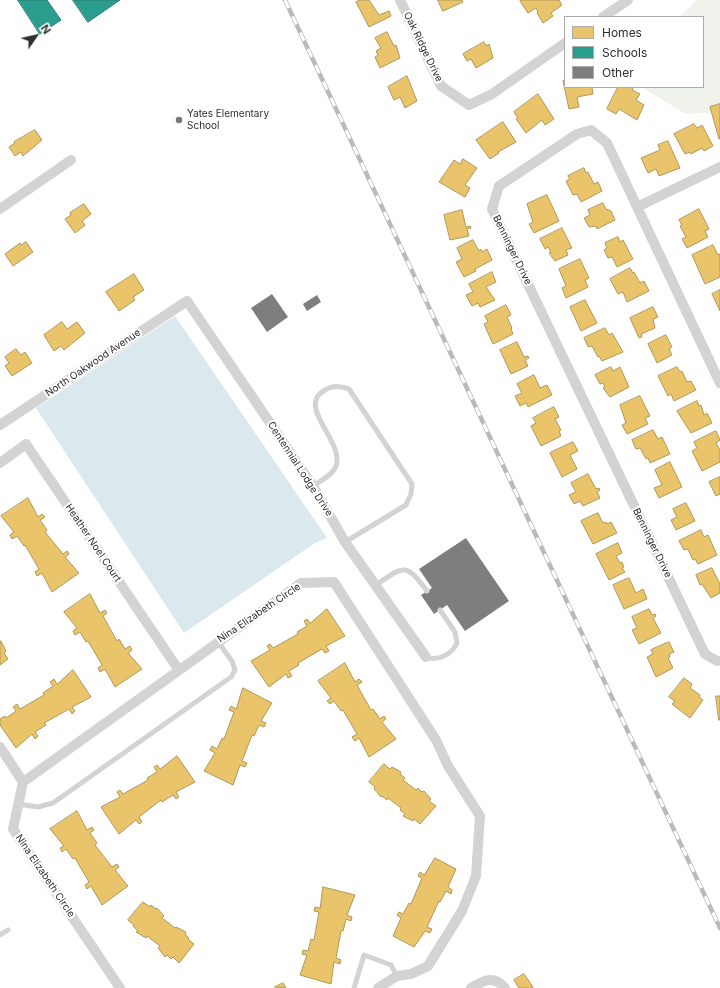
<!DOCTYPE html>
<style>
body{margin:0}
#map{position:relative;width:720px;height:988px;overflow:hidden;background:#fff;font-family:Inter,sans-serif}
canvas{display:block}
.legend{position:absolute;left:564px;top:16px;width:140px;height:72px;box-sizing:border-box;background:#fff;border:1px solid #ababab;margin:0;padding:5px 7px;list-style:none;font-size:12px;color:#2e2e2e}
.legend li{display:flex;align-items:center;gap:8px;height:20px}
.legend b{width:20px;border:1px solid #ababab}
.north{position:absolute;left:16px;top:16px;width:40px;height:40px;-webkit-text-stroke:3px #fff;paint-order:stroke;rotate:56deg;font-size:11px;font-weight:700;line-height:16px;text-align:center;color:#2e2e2e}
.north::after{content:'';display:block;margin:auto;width:14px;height:18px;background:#2e2e2e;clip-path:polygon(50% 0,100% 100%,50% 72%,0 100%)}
</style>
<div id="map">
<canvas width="720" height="988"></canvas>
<ul class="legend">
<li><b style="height:11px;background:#e9c46a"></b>Homes</li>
<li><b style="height:11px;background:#2a9d8f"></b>Schools</li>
<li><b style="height:11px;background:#7e7e7e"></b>Other</li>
</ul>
<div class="north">N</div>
</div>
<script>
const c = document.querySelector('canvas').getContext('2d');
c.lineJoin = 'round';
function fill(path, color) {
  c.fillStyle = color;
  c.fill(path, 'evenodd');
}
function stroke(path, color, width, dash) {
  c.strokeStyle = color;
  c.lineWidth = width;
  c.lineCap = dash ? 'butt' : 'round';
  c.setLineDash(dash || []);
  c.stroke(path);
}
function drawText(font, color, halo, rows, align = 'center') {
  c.font = font + ' Inter,sans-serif';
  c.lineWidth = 4;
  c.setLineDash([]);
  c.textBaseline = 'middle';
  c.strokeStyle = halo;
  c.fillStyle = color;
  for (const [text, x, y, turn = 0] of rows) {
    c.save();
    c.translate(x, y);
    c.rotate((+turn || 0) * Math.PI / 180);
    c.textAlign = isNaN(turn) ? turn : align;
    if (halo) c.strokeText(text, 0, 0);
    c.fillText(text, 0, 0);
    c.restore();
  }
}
fill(new Path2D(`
 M697,0H720V112L686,114L641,87H703V17H679Z`), '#f0f3ec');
fill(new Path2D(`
 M175,316L327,538L315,543L184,633L36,408Z`), '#dbe8ee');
const homes = new Path2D(`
 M361,0H369L379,15L389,11L391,16L369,27L356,2Z
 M438,0H462L463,2L443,11Z
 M522,0H559L562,5L551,13L553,16L543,23L537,13L538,12L536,8L528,13L520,1Z
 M387,32L394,46L396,45L400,58L380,68L375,57L378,55L376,51L381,48L375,38Z
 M484,42L486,46L489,44L493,58L476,68L471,59L467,61L463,54Z
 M407,76L417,101L405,108L400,97L394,100L388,87Z
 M565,80V87H592L593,94L577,97L579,107L569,109L563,81Z
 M618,87H630L633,88L632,90L640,94L636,100L644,105L637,120L619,109L616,114L607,109Z
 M538,94L554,119L545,125L542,120L526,133L516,119L518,118L514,112Z
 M720,104V139H719L710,107Z
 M503,122L516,142L498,152L499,153L490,159L476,140Z
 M694,124L697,128L702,125L713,146L704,151L702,148L691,154L690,152L685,154L674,134Z
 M35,130L42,140L23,156L21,152L15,156L9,147L15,143L14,142Z
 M668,141L680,168L659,176L656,169L648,173L641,158L660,150L658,145Z
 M463,159L477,168L465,185L470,188L465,197L439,182L454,160L460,164Z
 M584,168L586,173L588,172L594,184L598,182L602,191L581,202L577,194L573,195L566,181L570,179L568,176Z
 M547,195L559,221L534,233L529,224L533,222L527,204Z
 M603,203L606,209L611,211L615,220L597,229L596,226L589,227L584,218L590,215L588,210Z
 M84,204L91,214L82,221L85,225L75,233L65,219L71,215L70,213Z
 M699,209L709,229L705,231L708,237L687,248L682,239L686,237L680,226L682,225L679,220Z
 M462,210L466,227L470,226L471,228L467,229L469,236L450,240L444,215Z
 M562,228L572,248L566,250L568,255L555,261L549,253L551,252L548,247L545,249L540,239Z
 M618,237L620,242L623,240L633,259L617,267L612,257L608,258L604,250L607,248L605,243Z
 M473,240L479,251L481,249L482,252L487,249L492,260L475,269L476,271L464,277L456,262L462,259L457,248Z
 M26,242L33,252L13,266L5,254L20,243L21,245Z
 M713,245L718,255L720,254V277L705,284L692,255Z
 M580,259L589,278L585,280L588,287L566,298L562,288L566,286L559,269Z
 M630,268L633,273L634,272L640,283L644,281L649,291L627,302L623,292L618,294L610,279Z
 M492,272L496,282L486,287L495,300L480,307L478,303L472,306L466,295L473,292L469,284Z
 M134,274L144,290L133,297L135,300L119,311L106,292Z
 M720,290V311L712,294Z
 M585,300L597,323L581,331L570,307Z
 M506,305L511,315L507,317L512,328L511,329L513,334L493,344L484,324L488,322L485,316Z
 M653,307L658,317L653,319L655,328L641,334L642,337L639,338L630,318Z
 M62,322L67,329L77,322L85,333L64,350L61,346L54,351L44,335Z
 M605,328L609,335L612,333L623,352L602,361L599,356L598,357L592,346L588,347L584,338Z
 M666,335L672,347L669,349L672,355L657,363L648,344Z
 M517,342L524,357L528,356L529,358L525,360L528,366L511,374L500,350Z
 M16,349L21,355L25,352L32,363L12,376L5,366L9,363L5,357Z
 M611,367L613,371L620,367L629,387L610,397L603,388L605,387L603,383L600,384L595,375Z
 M677,367L680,372L682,371L687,382L691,381L696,390L674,401L671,394L668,396L658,376Z
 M534,375L540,388L547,385L552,395L528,407L526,403L520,406L515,396L522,393L517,384Z
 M640,396L650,416L645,418L648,424L627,434L622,425L626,423L620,405Z
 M697,401L699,406L701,405L704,415L707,413L712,423L691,433L677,411Z
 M554,407L559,417L555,419L561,430L559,431L561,436L541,446L531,426L536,423L533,418Z
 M653,430L658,439L662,437L670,454L650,463L648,458L646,459L640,448L636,449L632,440Z
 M716,431L720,440L716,443L720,450V462L702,471L692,451L697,448L694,442Z
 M573,442L578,451L570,455L577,469L562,477L550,453Z
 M670,462L682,487L659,498L654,488L662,485L655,470Z
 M588,474L596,489L599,488L600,490L597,492L600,498L583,506L580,501L574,504L569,495L576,492L571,483Z
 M720,477V494L716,496L709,482Z
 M28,498L38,517L42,514L45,517L40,520L47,530L45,532L63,554L67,551L69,554L65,557L79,573L52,592L42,573L37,576L35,572L39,569L25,545L24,546L17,536L12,539L10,535L14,532L1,516Z
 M686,503L695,521L676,530L671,520L677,517L673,509Z
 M598,513L603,523L606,522L607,524L611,522L617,533L593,544L581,521Z
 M701,530L704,537L708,535L717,555L698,564L695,559L693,560L688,549L684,550L679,541Z
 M618,543L622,553L616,556L620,563L622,562L624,567L622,568L625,572L609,580L596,554Z
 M712,568L720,584V593L711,598L702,584L700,585L696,575Z
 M629,578L636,593L643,589L647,599L624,609L613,585Z
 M90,594L100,613L105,610L107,613L103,616L117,641L119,639L125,649L130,646L132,650L128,653L142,669L115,687L105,669L100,672L98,668L102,665L88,641L86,642L80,632L75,635L73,631L77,628L64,612Z
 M327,609L345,636L326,646L329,651L325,653L322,649L298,663L299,665L289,671L292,676L288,678L286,674L269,687L251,661L270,650L267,646L270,644L273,648L298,634L297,632L307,626L304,621L307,619L310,623Z
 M649,609L652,615L655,614L656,616L653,618L661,633L639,644L632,630L637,628L632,617Z
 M1,641L6,651L4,653L8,659L0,665V642Z
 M669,642L674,652L669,654L670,657L668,658L673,668L656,677L647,657L653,654L651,650Z
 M345,663L355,682L359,679L362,682L357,685L371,710L373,709L380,719L384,716L386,719L382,722L396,739L369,757L359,738L355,741L352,737L357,734L343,710L341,711L334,701L330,704L327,701L331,698L318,681Z
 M73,670L91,697L72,707L75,711L72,714L69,709L44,723L46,725L35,732L38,736L35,739L32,734L16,748L0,725V719L5,716L6,718L16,711L13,707L17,704L20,709L44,695L43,693L53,686L50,682L54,679L57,684Z
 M684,678L692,684L690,688L700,695L699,697L703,700L690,718L672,704L675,701L669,697Z
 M243,688L272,703L261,721L266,723L264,727L259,725L254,736L252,735L242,761L247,763L245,767L240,765L233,785L204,771L215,753L210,750L212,746L217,749L222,738L224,739L234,712L229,710L231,706L236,709Z
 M716,696H720V720H719Z
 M177,756L195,782L176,792L179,797L176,799L173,795L162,802L161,800L139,817L142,822L139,824L136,820L119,834L101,807L120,797L117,792L120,790L123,794L148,780L147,778L157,772L154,767L157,765L160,769Z
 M384,764L390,769L392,767L401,772L400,774L405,778L403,780L416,790L418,788L422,792L424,791L431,799L429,801L436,806L420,824L414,819L413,821L403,816L405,814L400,810L401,808L388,798L387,800L382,796L381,797L374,789L375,787L369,782Z
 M77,811L87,830L92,827L94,830L90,833L97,843L95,845L112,867L117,864L119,867L115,870L128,886L102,905L91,886L87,889L85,885L89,882L75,858L73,859L66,849L62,852L60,848L64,846L50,829Z
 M435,858L456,869L448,887L452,890L451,894L446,891L440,902L439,901L427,927L432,929L430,933L425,931L414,947L393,936L401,918L397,915L399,912L403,914L409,903L411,904L422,878L418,876L420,872L424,875Z
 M323,887L355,895L347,915L352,917L351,921L346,919L343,931H341L336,958L341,960L340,964L334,962L331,984L300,975L307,955L302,954L303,950L308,951L311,939L314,940L319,912L314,911L315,907L320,908Z
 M143,902L150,907L151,905L156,909L157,908L164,916L162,918L175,928L176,927L186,932L185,934L189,938L188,939L194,944L179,963L173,957L171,959L167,955L165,957L158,948L160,946L147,936L146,938L136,932L138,931L133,926L134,925L128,920Z
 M524,974L533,987L531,988H519L514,980Z
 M283,983L286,988L275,987Z`);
fill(homes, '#e9c46a');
stroke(homes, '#b19758', 1);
const schools = new Path2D(`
 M18,0H47L61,20L40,34Z
 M73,0H120L88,22Z`);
fill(schools, '#2a9d8f');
stroke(schools, '#2b7c72', 1);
fill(new Path2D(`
 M272,294L288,317L267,332L251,308Z
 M317,295L321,302L307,311L303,304Z
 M466,538L509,601L465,631L447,605L434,614L421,595L432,588L419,569Z`), '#7e7e7e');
stroke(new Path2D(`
 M313,486C321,480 333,475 336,466C345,442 295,406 325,390C333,385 340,386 349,389L412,484L411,494L406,505L345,542
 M376,585C403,566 406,562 427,591
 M426,657C438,662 452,654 457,643L455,632L440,610
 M18,804L38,807L53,803L231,677L235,670L232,661L218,642
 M0,935L8,930
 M354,988L364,955L391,965L397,976`), '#d3d3d3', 5);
stroke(new Path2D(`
 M400,0L441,86L469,105L492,94L565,43
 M603,17L628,0
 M637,207L720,167
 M0,209L71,160
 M720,383L607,143L591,130L577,134L499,186L492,209L705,654L717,661H720
 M0,425L187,301L313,486L345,542L426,657
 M0,463L26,444L178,669
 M0,747L23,782
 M120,988L13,829L23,782L301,583L334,582L436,740L448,766L480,816L476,876L462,911L428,966L411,974L397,976L378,988
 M471,988C484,980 494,975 505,988`), '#d3d3d3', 10);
const rail = new Path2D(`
 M285,0L720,928`);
stroke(rail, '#bababa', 4.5);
stroke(rail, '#fff', 3, [9]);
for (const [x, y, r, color] of [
 [179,120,4,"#777"]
]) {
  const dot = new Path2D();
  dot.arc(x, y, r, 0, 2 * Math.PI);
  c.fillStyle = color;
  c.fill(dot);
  stroke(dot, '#fff', 1.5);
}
drawText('10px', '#2e2e2e', '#fff', [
 ["Oak Ridge Drive",423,47,64],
 ["Benninger Drive",512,250,64],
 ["North Oakwood Avenue",93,363,-34],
 ["Centennial Lodge Drive",300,469,57],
 ["Heather Noel Court",93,543,56],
 ["Benninger Drive",652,543,64],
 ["Nina Elizabeth Circle",259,613,-34],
 ["Nina Elizabeth Circle",45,876,56]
]);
drawText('10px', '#2e2e2e', '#fff', [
 ["Yates Elementary",187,114],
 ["School",187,126]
], 'left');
</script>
